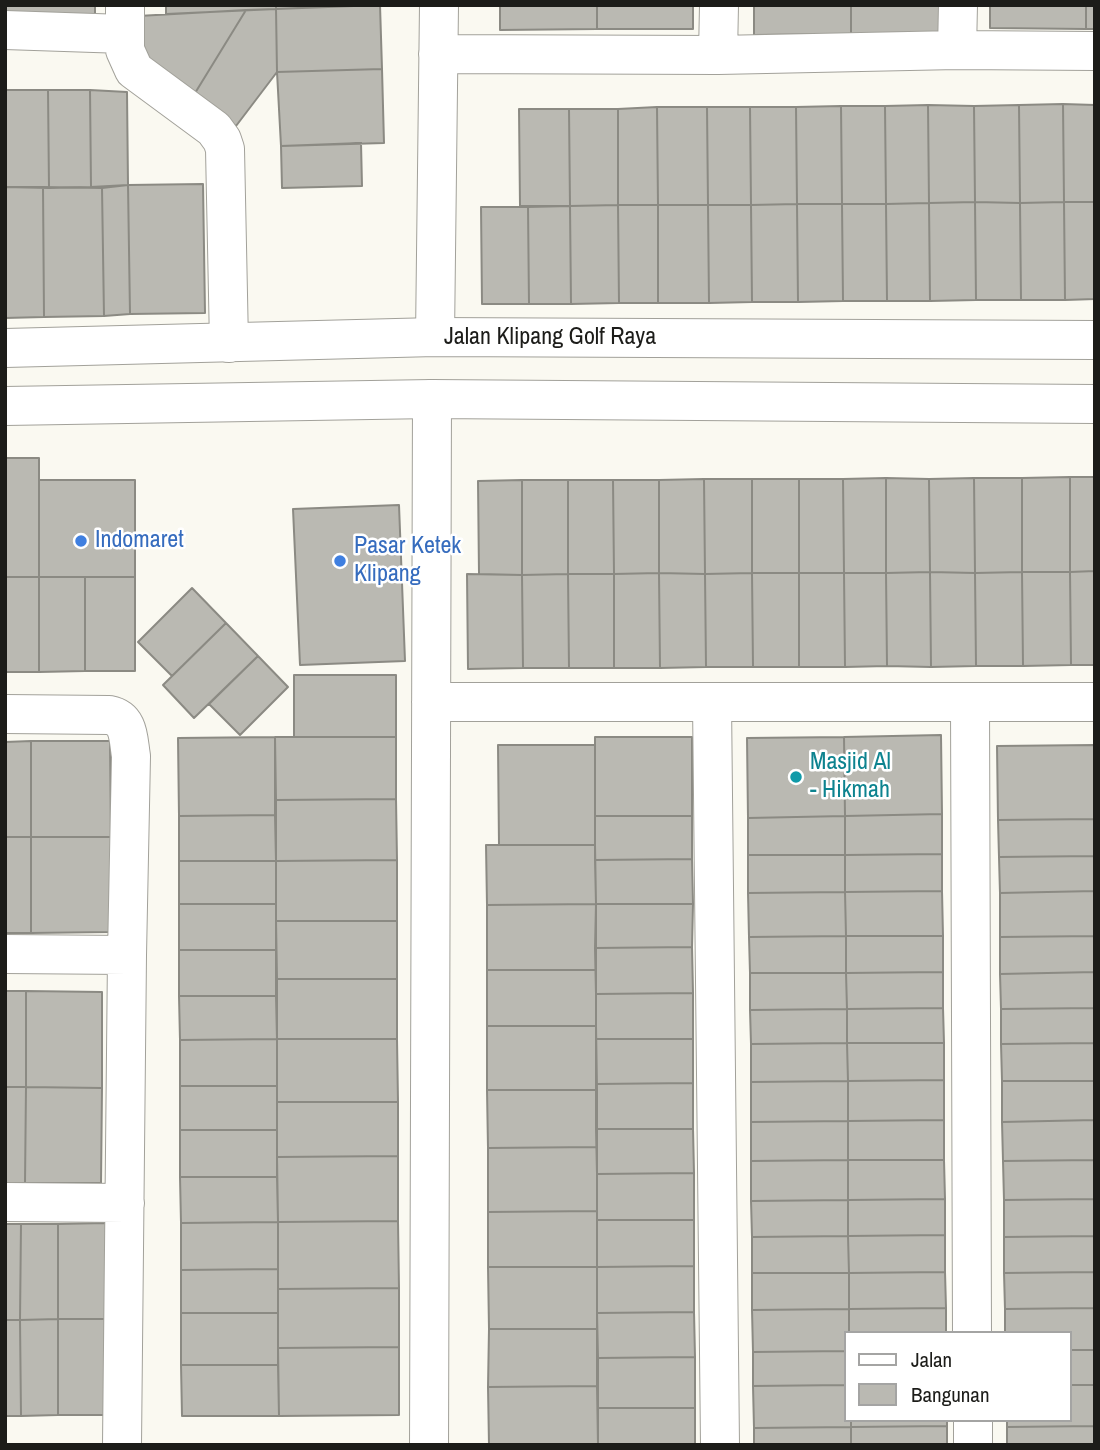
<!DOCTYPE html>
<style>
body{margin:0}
#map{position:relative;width:1100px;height:1450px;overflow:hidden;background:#faf9f1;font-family:"Archivo Narrow",sans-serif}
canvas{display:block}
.frame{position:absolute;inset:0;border:7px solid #1c1c19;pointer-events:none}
.legend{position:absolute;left:844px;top:1331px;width:228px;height:91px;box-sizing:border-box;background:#fff;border:2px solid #a4a4a3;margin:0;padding:9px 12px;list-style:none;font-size:21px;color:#1c1c19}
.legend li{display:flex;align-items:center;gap:14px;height:35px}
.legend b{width:35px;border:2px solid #a4a4a3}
</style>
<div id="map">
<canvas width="1100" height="1450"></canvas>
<div class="frame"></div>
<ul class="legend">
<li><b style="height:9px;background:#fff"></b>Jalan</li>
<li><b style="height:19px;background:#bab9b2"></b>Bangunan</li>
</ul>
</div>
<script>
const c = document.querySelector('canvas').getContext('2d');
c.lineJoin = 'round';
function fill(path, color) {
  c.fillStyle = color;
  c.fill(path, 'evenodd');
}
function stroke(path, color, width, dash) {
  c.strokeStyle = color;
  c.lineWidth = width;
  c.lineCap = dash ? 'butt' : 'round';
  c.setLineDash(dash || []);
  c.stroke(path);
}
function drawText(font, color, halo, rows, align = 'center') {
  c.font = font + ' "Archivo Narrow",sans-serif';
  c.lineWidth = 5;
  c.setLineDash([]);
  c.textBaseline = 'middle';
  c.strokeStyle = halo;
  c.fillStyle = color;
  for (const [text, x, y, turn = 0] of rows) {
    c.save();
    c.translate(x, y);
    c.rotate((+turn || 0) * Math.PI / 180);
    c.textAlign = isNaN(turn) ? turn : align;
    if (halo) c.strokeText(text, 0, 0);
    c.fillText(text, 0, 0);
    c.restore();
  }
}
const building = new Path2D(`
 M5,5H95V14H5Z
 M166,5H276V9L166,14Z
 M276,5H364L276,9Z
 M380,5L382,69L277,72L276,9Z
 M500,5H597V29L500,30Z
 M597,5H693V29H597Z
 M754,5H851V34L754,35Z
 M851,5H948V33L851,34Z
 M990,5H1086V29L990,28Z
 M1086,5H1095V29H1086Z
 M276,9L277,72L236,126L192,98L246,10Z
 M246,10L192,98L138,64V16Z
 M382,69L384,143L281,146L277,72Z
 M5,90H48L49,188L5,187Z
 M48,90H90L91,187L49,188Z
 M90,90L127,92L128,185L91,187Z
 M1063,104L1095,105V202H1064Z
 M1063,104L1064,202L1020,203L1019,105Z
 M928,105L974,106L975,202L929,203Z
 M928,105L929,203L886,204L885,106Z
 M1019,105L1020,203L975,202L974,106Z
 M841,106H885L886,204H842Z
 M841,106L842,204H797L796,107Z
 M657,107L658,205H618V109Z
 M657,107H707L708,205H658Z
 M707,107H750L751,205H708Z
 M750,107H796L797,204L751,205Z
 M519,109H569L570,206H520Z
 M569,109H618V205L570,206Z
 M361,143L362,186L282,188L281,146Z
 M203,184L205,313L130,314L128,185Z
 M128,185L130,314L104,316L102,188Z
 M5,187H43L44,317L5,318Z
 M43,187L102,188L104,316L44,317Z
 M975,202L976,300L930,301L929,203Z
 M975,202L1020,203L1021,300H976Z
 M1064,202H1095V299L1065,300Z
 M1064,202L1065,300H1021L1020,203Z
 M929,203L930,301H887L886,204Z
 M797,204L798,302H752L751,205Z
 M797,204H842L843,301L798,302Z
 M842,204H886L887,301H843Z
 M618,205L619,303L571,304L570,206Z
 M618,205H658V303H619Z
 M658,205H708L709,303H658Z
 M708,205H751L752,302L709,303Z
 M570,206L571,304H529L528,207Z
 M481,207H528L529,304H482Z
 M5,458H39V577H5Z
 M1070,477H1095V571L1070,572Z
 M1070,477V572H1022V478Z
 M886,478V573H844L843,479Z
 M886,478L929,479L930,572L886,573Z
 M974,478L975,573L930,572L929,479Z
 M974,478H1022V572L975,573Z
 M704,479L705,574L659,573V480Z
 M704,479H752V573L705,574Z
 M752,479H799V573H752Z
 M799,479H843L844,573H799Z
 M39,480H135V577H39Z
 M522,480V575L479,574L478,481Z
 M522,480H568V574L522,575Z
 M568,480H613L614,574H568Z
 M613,480H659V573L614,574Z
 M399,505L405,661L300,665L293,509Z
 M1095,571V665H1071L1070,572Z
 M930,572L931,667L887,666L886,573Z
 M930,572L975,573L976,666L931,667Z
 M1022,572L1023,666H976L975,573Z
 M1022,572H1070L1071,665L1023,666Z
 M659,573L660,668H614V574Z
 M659,573L705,574L706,667L660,668Z
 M752,573L753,667H706L705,574Z
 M752,573H799V667H753Z
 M799,573H844L845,667H799Z
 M844,573H886L887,666L845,667Z
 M467,574L522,575L523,668L468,669Z
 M568,574L569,668H523L522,575Z
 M568,574H614V668H569Z
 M5,577H39V672H5Z
 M39,577H85V671L39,672Z
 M85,577H135V671H85Z
 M192,588L226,623L172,676L138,642Z
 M226,623L258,656L194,718L163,685Z
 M258,656L288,687L240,735L209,704Z
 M294,675H396V737H294Z
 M941,735L942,814L845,816L844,737Z
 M275,737V815L179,816L178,738Z
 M275,737H396V799L276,800Z
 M595,737H692V816H595Z
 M844,737L845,816L748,818L747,738Z
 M31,741H110L111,837H31Z
 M31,741V837H5V742Z
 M498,745H595V845H499Z
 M1094,745L1095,819L998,820L997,746Z
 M396,799L397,860L276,861V800Z
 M942,814V854L845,855V816Z
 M275,815L276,861H179V816Z
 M595,816H692V859L595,860Z
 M845,816V855H748V818Z
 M1095,819V856L999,857L998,820Z
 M5,837H31V933H5Z
 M31,837H111V932L31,933Z
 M486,845H595L596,904L487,905Z
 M942,854V891L845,892V855Z
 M748,855H845V892L748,893Z
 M1095,856V891L1000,893L999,857Z
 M692,859L693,904H596L595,860Z
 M397,860V921H276V861Z
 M179,861H276V904H179Z
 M942,891L943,936H846L845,892Z
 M1095,891V936L1000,937V893Z
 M845,892L846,936L749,937L748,893Z
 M179,904H276V950H179Z
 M596,904V970H487V905Z
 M596,904H693L692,947L595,948Z
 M276,921H397V979H277Z
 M846,936H943V972L846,973Z
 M846,936V973H750L749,937Z
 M1095,936V972L1000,974V937Z
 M692,947L693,993L596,994L595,948Z
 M179,950H276V996H179Z
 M487,970H596V1026H487Z
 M943,972V1008L847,1009L846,973Z
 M1095,972V1008L1001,1009L1000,974Z
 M750,973H846L847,1009L750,1010Z
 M277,979H397V1039H277Z
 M5,991H26V1087H5Z
 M26,991L102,992V1088L26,1087Z
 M693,993V1039H596V994Z
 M179,996H276L277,1039L180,1040Z
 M943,1008L944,1043H847V1009Z
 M1095,1008V1043L1001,1044V1009Z
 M847,1009V1043L751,1044L750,1010Z
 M487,1026H596L597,1090H487Z
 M277,1039H397L398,1102H277Z
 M277,1039V1086H180V1040Z
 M596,1039H693V1083L596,1084Z
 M847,1043H944V1080L848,1081Z
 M847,1043L848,1081L751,1082V1044Z
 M1095,1043V1081H1002L1001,1044Z
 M944,1080V1120L848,1121V1081Z
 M848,1081V1121L751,1122V1082Z
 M1002,1081H1095V1120L1002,1122Z
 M693,1083V1129H596V1084Z
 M180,1086H277V1130H180Z
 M5,1087H26L25,1183H5Z
 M26,1087L102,1088L101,1183H25Z
 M487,1090H597V1147L488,1148Z
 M277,1102H398V1156L277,1157Z
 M944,1120V1160H848V1121Z
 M1095,1120V1160L1003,1161L1002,1122Z
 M848,1121V1160L751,1161V1122Z
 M596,1129H693L694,1173L597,1174Z
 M180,1130H277V1177H180Z
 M597,1147V1211L488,1212V1148Z
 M398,1156V1221L278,1222L277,1157Z
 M848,1160H944L945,1199L848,1200Z
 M848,1160V1200L751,1201V1161Z
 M1095,1160V1199L1004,1200L1003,1161Z
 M694,1173V1220H597V1174Z
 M180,1177H277L278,1222L181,1223Z
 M945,1199V1235L848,1236V1200Z
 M1095,1199V1236L1004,1237V1200Z
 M848,1200V1236L752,1237L751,1201Z
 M597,1211V1267H488V1212Z
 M597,1220H694V1266L597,1267Z
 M398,1221L399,1288L278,1289V1222Z
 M278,1222V1269L181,1270V1223Z
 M106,1223V1319H58V1224Z
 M5,1224H21L20,1320H5Z
 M21,1224H58V1319L20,1320Z
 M945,1235V1272L849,1273L848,1236Z
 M848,1236L849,1273H752V1237Z
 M1095,1236V1272L1004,1273V1237Z
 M694,1266V1312L597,1313V1267Z
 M488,1267H597V1329H489Z
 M278,1269V1313H181V1270Z
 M945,1272L946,1308L849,1309V1273Z
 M1095,1272V1308L1005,1309L1004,1273Z
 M752,1273H849V1309L752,1310Z
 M399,1288V1347L278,1348V1289Z
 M946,1308V1333H849V1309Z
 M1095,1308V1350H1070V1333H1005V1309Z
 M849,1309V1333H846V1351L753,1352L752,1310Z
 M694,1312L695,1357L598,1358L597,1313Z
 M181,1313H278V1365H181Z
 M58,1319H106L107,1415H58Z
 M58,1319V1415L21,1416L20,1320Z
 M5,1320H20L21,1416H5Z
 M489,1329H597V1386L488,1387Z
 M399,1347V1415L279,1416L278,1348Z
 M1070,1350H1095V1385H1070Z
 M846,1351V1385L753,1386V1352Z
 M695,1357V1408H598V1358Z
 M181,1365H278L279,1416H182Z
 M846,1385V1420H851V1427L754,1428L753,1386Z
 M1070,1385H1095V1426L1007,1427V1420H1070Z
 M597,1386L598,1445H489L488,1387Z
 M598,1408H695V1445H598Z
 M851,1420H947V1426L851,1427Z
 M947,1426V1445H851V1427Z
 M1095,1426V1445H1007V1427Z
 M851,1427V1445H754V1428Z`);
fill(building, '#bab9b2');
stroke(building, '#8b8a83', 2);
const street = new Path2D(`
 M125,5V50L134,70L214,129L222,140L225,149L229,343
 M5,30L124,34
 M957,50L958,5
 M438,54L718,55L957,50L1095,51
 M718,55L719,5
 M435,337L439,5
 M431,702H1095
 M712,702L720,1445
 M970,702L972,1333
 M5,714L109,715C130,719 128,739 131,756L127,955L122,1445
 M5,954L127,955
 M5,1202L125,1203
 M973,1420V1445
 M429,1445L432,399`);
const secondary = new Path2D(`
 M5,348L435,337L1095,340
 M5,406L432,399L1095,404`);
stroke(street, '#a2a19a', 40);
stroke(secondary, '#a2a19a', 40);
stroke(street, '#fff', 38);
stroke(secondary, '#fff', 38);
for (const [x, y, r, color] of [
 [81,541,7,"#3f7fe0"],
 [340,561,7,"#3f7fe0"],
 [796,777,7,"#0f9aa8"]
]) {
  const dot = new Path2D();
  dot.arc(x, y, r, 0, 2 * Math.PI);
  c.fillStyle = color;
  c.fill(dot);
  stroke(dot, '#fff', 2.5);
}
drawText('24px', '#1c1c19', '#fff', [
 ["Jalan Klipang Golf Raya",550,338]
]);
drawText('24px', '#366cbe', '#fff', [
 ["Indomaret",95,541],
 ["Pasar Ketek",354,547],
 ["Klipang",354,575]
], 'left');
drawText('24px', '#0d838f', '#fff', [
 ["Masjid Al",810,763],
 ["- Hikmah",810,791]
], 'left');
</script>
